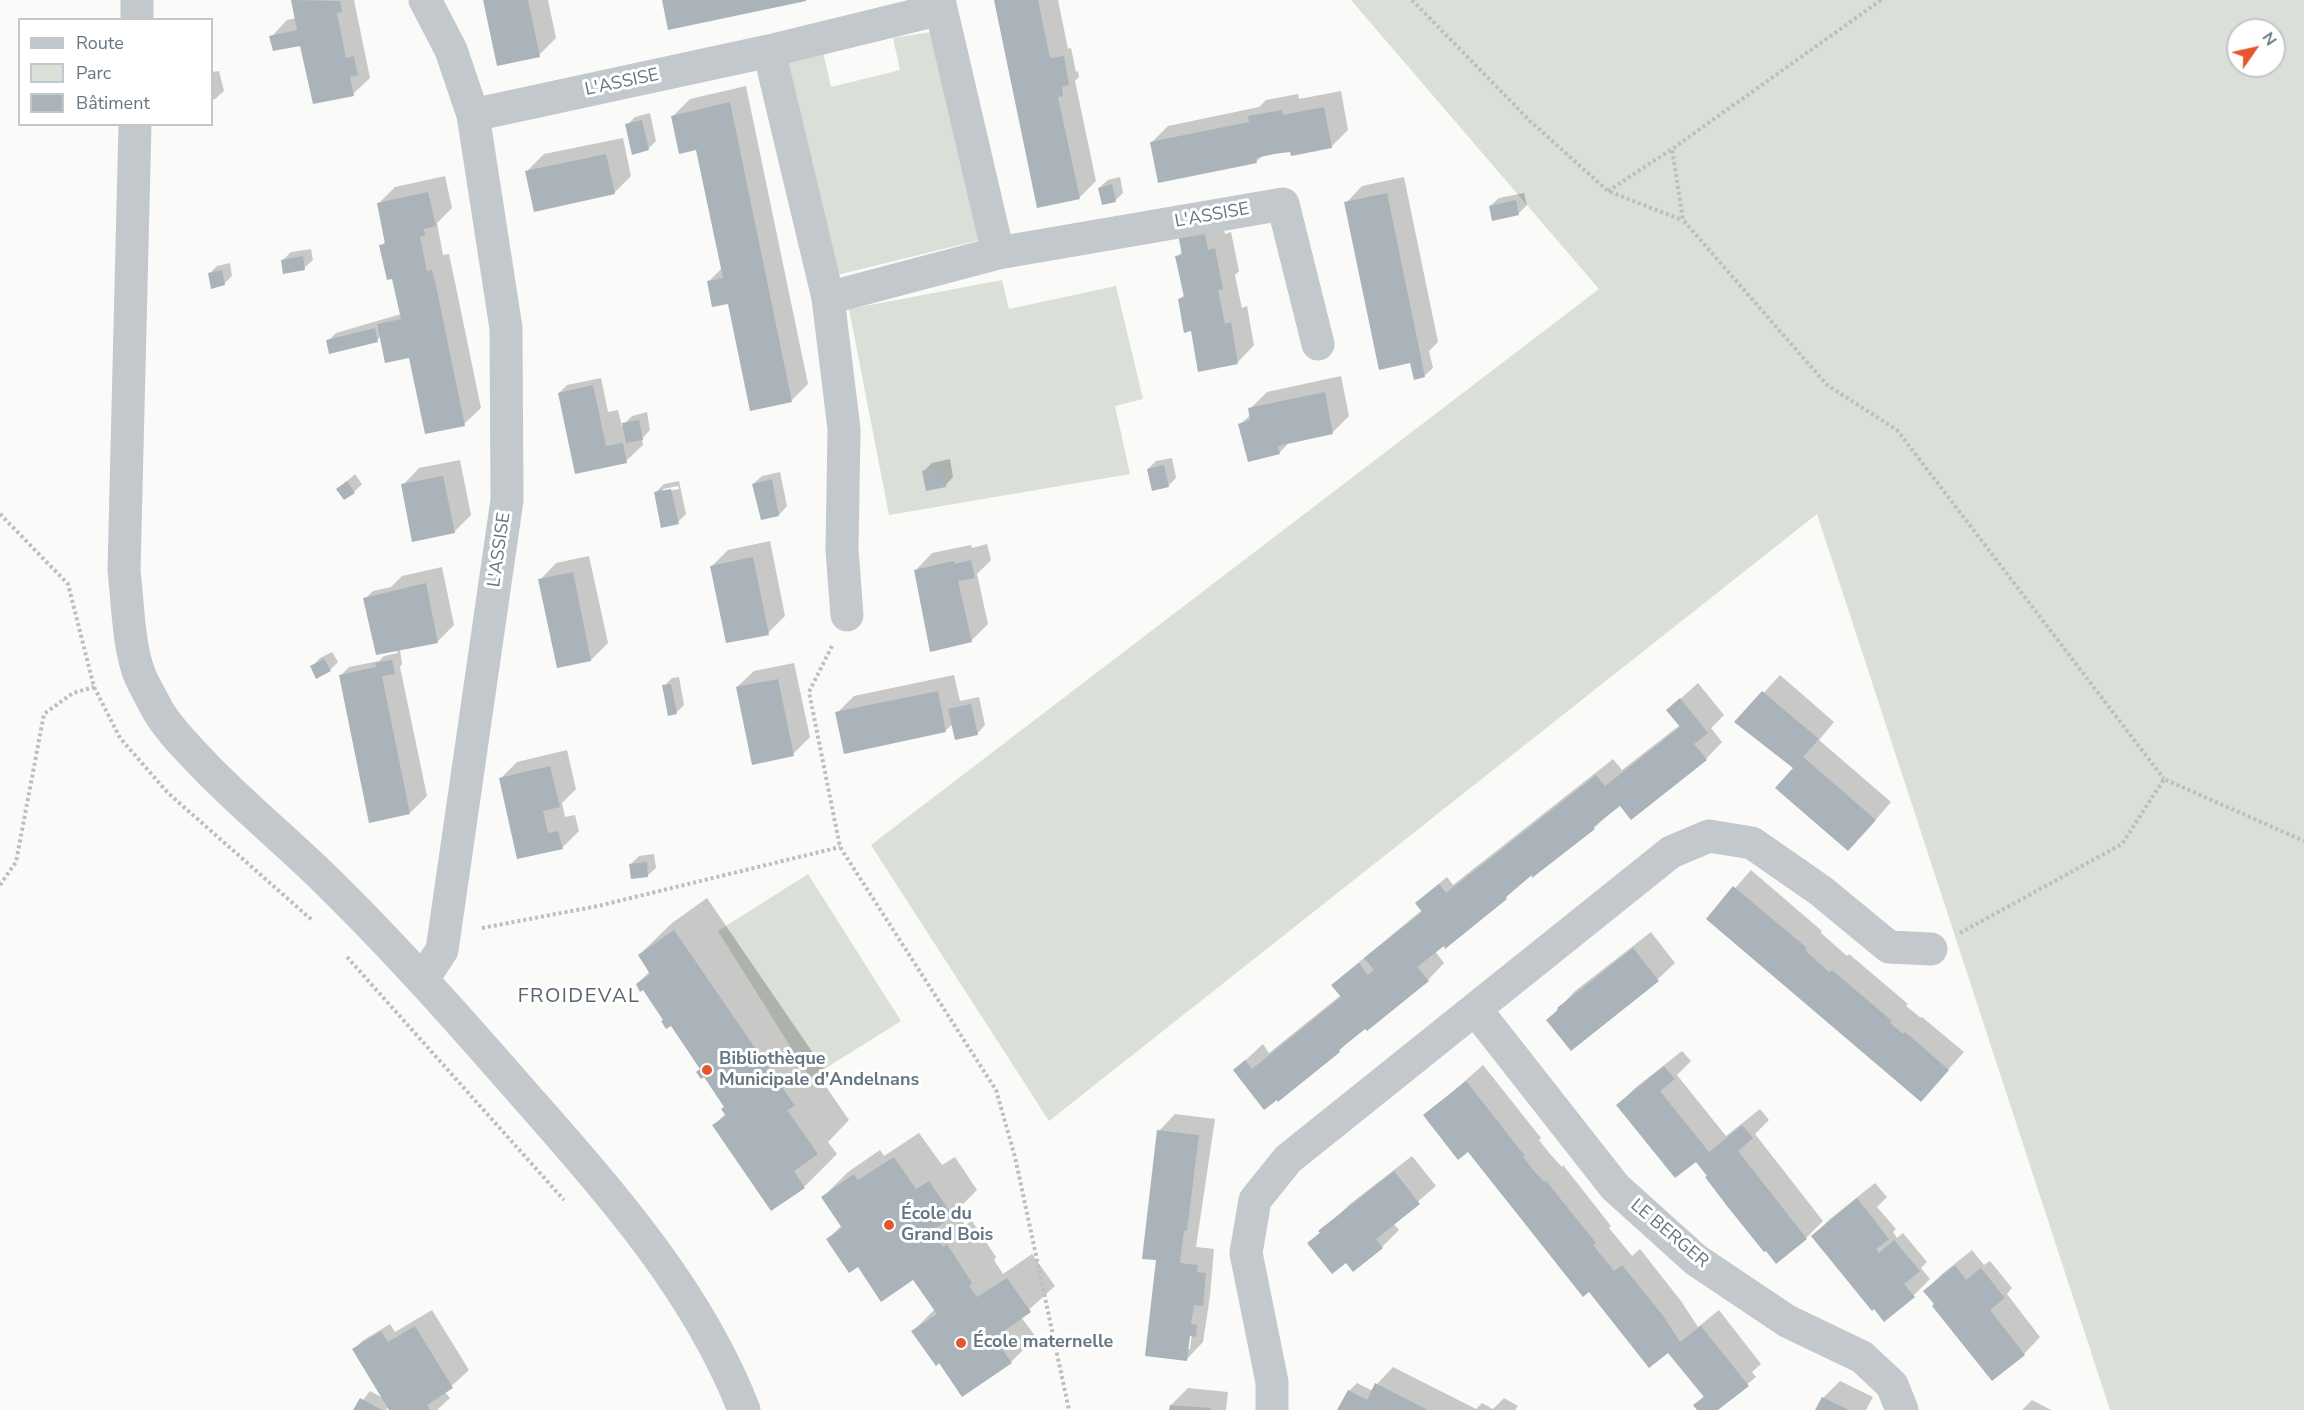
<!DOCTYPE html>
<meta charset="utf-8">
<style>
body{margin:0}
#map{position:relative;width:2304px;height:1410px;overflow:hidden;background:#fafaf8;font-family:"Nunito Sans",sans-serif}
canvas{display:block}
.legend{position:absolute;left:18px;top:18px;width:195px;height:108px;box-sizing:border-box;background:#fff;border:2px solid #c1c8cd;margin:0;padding:8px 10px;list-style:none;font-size:18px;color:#657683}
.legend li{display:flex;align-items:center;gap:12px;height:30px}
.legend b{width:30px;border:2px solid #c1c8cd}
.north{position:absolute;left:2226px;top:18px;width:60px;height:60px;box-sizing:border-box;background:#fff;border:2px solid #c1c8cd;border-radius:50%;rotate:56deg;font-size:16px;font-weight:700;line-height:24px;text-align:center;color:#657683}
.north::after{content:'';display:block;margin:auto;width:21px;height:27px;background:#e4572e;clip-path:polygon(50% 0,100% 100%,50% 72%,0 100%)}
</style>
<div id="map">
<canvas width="2304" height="1410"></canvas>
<ul class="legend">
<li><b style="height:8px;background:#c3c8cc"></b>Route</li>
<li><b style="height:16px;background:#dadfd7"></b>Parc</li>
<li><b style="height:16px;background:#aab3b9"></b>Bâtiment</li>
</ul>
<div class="north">N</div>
</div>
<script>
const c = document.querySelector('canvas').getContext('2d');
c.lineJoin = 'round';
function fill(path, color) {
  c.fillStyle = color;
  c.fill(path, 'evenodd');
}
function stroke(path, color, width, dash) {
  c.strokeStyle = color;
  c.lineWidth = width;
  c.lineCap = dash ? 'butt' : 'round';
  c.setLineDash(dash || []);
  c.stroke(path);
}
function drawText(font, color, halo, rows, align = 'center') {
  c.font = font + ' "Nunito Sans",sans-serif';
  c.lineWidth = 6;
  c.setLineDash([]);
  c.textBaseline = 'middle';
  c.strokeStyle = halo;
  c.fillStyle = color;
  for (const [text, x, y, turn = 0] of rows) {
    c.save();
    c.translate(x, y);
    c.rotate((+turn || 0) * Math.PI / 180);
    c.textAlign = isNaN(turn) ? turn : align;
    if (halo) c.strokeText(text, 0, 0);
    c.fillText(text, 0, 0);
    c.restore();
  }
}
fill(new Path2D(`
 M1351,0H2304V1410H2110L1817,514L1049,1121L871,845L1599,289ZM2238,30H2274V66H2238Z
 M931,32L980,240L837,275L787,59L823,52L831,87L900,70L893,38Z
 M1002,280L1009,309L1116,286L1143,399L1115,406L1130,474L889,515L849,309Z
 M808,874L901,1021L810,1078L718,931Z`), '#dadfd7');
fill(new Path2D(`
 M292,0H354L370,78L353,94L301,44L271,37L287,20L296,18Z
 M485,0H548L556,38L539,55Z
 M996,0H1058L1068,49L1071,48L1076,72L1078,71L1079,77L1075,81L1096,181L1079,198Z
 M219,71L224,91L215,99L212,100V72Z
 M746,86L808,384L792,400L729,302L708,282L722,268L697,148L673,116L690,99Z
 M1341,91L1348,130L1331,147L1291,150L1263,155L1257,161L1151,143L1168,126L1259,107L1266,100L1298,94L1299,99Z
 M650,113L656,141L648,149L627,125L635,117Z
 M623,138L631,176L614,193L527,171L544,154Z
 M445,176L452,208L437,223L443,255L449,254L452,268L481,408L464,424L410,355L381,336L377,340L328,341L336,333L401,314L393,277L381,246L386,241L378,204L395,187Z
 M1120,177L1123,193L1115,201L1099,188L1108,180Z
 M1404,177L1438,342L1429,351L1433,368L1424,376L1346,203L1362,186Z
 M1524,193L1527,205L1519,213L1493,219L1490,206L1499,198Z
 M1220,213L1225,234L1231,232L1239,271L1235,275L1238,290L1242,308L1247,306L1254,345L1238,362L1192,329L1180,299L1185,294L1177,257Z
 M311,249L313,260L304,268L283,260L291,252Z
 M230,263L232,276L224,284L209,274L217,266Z
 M1341,376L1349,416L1332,433L1287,442V445L1279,453L1240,424L1251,415L1250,409L1267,392Z
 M601,378L608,412L618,410L622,426L632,416L647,412L650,430L642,439L643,445L626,461L576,472L559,393L567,385Z
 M1172,458L1176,478L1168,486L1148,469L1156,461Z
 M950,459L953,477L945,486L924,471L932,463Z
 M460,460L471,515L454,532L403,485L419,468Z
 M780,472L787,506L779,515L753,484L762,476Z
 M355,474L362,484L354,492L338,489Z
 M679,481L686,514L678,522L655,493L664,484ZM678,486L679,489L663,492V489Z
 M770,541L785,616L768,633L711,567L728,550Z
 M987,544L991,560L977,574L988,624L971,641L916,570L932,553L971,545L972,548Z
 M589,556L608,643L591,660L558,666L540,580L556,563Z
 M442,567L454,625L437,642L400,650L402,664L400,667L427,796L410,813L341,675L349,667L379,661L384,656L398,653L365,599L373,591L391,587L402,576Z
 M332,652L338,662L330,670L312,667L320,658Z
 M794,663L810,737L793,754L737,687L754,671Z
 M954,675L960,701L979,697L985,725L977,734L953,724L945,731L837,713L854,696Z
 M1780,675L1834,722L1819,740L1891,802L1865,832L1795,768L1737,722Z
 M679,677L684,705L676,713L664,686L672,678Z
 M1698,683L1724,715L1711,728L1722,742L1706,759L1620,804L1594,828L1533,876V872L1435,951L1444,963L1428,980L1357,1033L1339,1051L1278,1100L1235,1070L1263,1044L1269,1053L1341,995V977L1422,910L1425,895L1447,877L1453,885L1613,759L1622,770L1680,725L1668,710Z
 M567,750L576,789L562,803L565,817L575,815L579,831L562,848L518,858L500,779L517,762Z
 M654,854L656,868L647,876L631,864L639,856Z
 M1751,870L1822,931L1821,933L1847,956L1849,954L1908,1004L1906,1006L1921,1018L1922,1017L1964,1052L1921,1100L1708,919Z
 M707,898L826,1072L820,1078L849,1120L828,1142L837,1154L804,1187L771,1209L714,1125L726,1113L725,1107L671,1024L665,1020L643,988L637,984L650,971L639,955L672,923Z
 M1651,932L1675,963L1658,979L1571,1049L1548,1020L1575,991Z
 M1682,1051L1691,1061L1677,1075L1726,1136L1760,1109L1769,1120L1755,1134L1823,1221L1806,1238L1709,1176L1696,1160L1618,1105L1635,1088Z
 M1483,1065L1541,1138L1539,1140L1550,1154L1562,1167L1563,1165L1611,1226L1609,1228L1632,1256L1640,1249L1681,1301L1698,1327L1719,1310L1761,1364L1752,1372L1756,1377L1716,1410H1699L1695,1405L1704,1396L1668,1350L1589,1289L1468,1150L1431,1111Z
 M1175,1114L1215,1119L1196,1247L1214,1249L1210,1296L1203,1342L1187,1359L1158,1259L1159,1131ZM1189,1334H1192L1190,1349H1187Z
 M919,1133L942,1165L955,1157L977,1190L956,1211L965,1225L972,1221L996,1257L994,1260L1003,1274L1032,1254L1055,1286L1021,1317L1036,1337L1011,1362L940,1361L913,1331L935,1309L913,1278L858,1265L828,1239L842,1225L823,1197L848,1172L880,1150L884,1156Z
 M1412,1156L1436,1186L1393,1223L1399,1230L1382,1247L1353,1270L1346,1261L1309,1243L1350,1204Z
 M1875,1183L1887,1197L1877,1207L1896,1229L1893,1232L1897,1238L1903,1233L1927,1262L1921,1268L1930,1279L1913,1296L1813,1236L1830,1219Z
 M1972,1250L1984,1265L1990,1261L2012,1288L2007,1294L2040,1337L2024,1354L1936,1304L1925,1291L1942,1274Z
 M432,1310L469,1370L445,1392L450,1398L437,1410H391L389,1406L386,1410H355L370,1391L385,1399L354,1349L362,1341L390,1324L395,1332Z
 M1393,1367L1476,1409L1482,1403L1493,1409L1504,1398L1518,1406L1515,1410H1341L1349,1391L1357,1383L1373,1391L1377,1384Z
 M1840,1381L1873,1397L1866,1410H1817L1823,1398Z
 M1188,1388L1228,1392L1226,1410H1170L1171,1405Z
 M2032,1400L2051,1410H2022Z`), '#0003');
fill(new Path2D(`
 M291,0L340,1L342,12L337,13L346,58L354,56L358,75L350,77L354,96L313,104L300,46L273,51L269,36L297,30Z
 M483,0H528L540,57L497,66Z
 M662,0H806V1L668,30Z
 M994,0H1038L1050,58L1064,56L1069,85L1062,87L1063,96L1058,97L1080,199L1037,208Z
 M730,102L792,402L750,411L728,304L712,307L707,281L723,278L696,150L679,154L671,116Z
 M1324,107L1332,148L1291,156L1290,152L1274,154L1256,158L1257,163L1158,183L1150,142L1249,122L1248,116L1282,110L1283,115Z
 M642,120L649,150L632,155L625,124Z
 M606,154L615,194L534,212L525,171Z
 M1112,184L1116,202L1102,205L1098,188Z
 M428,192L436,226L424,229L425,236L420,237L427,271L432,270L436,286L465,426L425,434L409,358L385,363L377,324L401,319L392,279L387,280L379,245L385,244L377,203Z
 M1387,193L1425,377L1414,380L1410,363L1379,370L1344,202Z
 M1516,200L1519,215L1492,221L1489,206Z
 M1204,229L1208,250L1215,248L1223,289L1218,290L1225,324L1231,322L1238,364L1198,372L1191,331L1184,333L1178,299L1184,297L1175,256L1182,255L1178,234Z
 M303,256L305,270L283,274L281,260Z
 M222,270L225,285L211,289L208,273Z
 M375,328L378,342L329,354L326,340Z
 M593,385L606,446L623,443L627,463L575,474L558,393Z
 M1325,392L1333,434L1278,446L1280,454L1248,462L1238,424L1250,420L1248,408Z
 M639,420L643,440L626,443L622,423Z
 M1164,465L1169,487L1152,491L1147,469Z
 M942,466L946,487L926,491L922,471Z
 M443,476L455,533L412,542L401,484Z
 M772,479L779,516L761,520L752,484Z
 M347,481L355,493L344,500L336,489Z
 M671,489L679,524L661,528L654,492Z
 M753,557L769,635L726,643L710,566Z
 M971,560L975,578L958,581L972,642L930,652L914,570L954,561L955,564Z
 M573,572L591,661L557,668L538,579Z
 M426,583L438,643L376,655L363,598Z
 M324,659L331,671L316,679L310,666Z
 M392,660L395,674L382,676L410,814L369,823L339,675L376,667L375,663Z
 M778,679L794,756L752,765L736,687Z
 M671,684L677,714L668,716L662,685Z
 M938,691L946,732L844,754L835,712Z
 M1762,691L1819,739L1803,757L1876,820L1848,851L1775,788L1793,768L1734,722Z
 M1680,698L1708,733L1694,744L1707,760L1631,820L1620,806L1593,827L1595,829L1532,878V875L1506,897L1507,899L1445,949L1444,946L1417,967L1429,981L1367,1031L1365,1029L1339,1050L1340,1052L1278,1102L1277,1100L1264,1110L1233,1070L1245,1060L1252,1069L1341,997L1331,985L1359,963L1368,975L1374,970L1364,958L1422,912L1415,903L1439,884L1446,893L1596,775L1605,786L1680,727L1666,710Z
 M971,704L978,735L955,740L948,709Z
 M550,766L560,807L543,811L548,833L558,831L563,849L517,859L499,778Z
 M647,862L648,877L631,879L629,864Z
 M1733,886L1807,948L1805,950L1829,972L1832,970L1892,1021L1890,1023L1903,1034L1905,1032L1949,1070L1921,1102L1706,919Z
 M674,930L795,1106L787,1110L818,1154L794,1171L805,1188L771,1211L712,1125L726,1116L721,1109L724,1107L704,1077L701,1079L696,1072L700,1069L671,1026L666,1029L661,1021L663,1020L643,990L640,992L636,984L650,974L638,955Z
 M1633,948L1659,981L1571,1051L1546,1020L1558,1010L1557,1008Z
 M1664,1066L1675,1079L1660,1091L1709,1152L1742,1125L1753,1138L1738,1151L1807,1239L1776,1264L1766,1251L1764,1252L1727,1206L1705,1177L1707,1176L1696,1162L1675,1178L1616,1105Z
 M1466,1081L1525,1156L1523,1157L1534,1171L1544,1182L1546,1181L1596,1243L1593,1245L1614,1271L1622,1265L1664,1317L1680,1342L1701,1326L1749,1386L1718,1410H1697L1693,1405L1704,1397L1668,1353L1649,1368L1589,1292L1583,1297L1468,1152L1458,1160L1423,1115Z
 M1157,1130L1199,1135L1187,1231H1184L1180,1263L1198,1265L1197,1272L1206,1273L1203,1306L1194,1305L1191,1324L1197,1325L1196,1337L1190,1336L1187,1361L1145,1356L1156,1260L1142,1259Z
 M894,1157L916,1189L929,1181L953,1216L932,1231L943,1247L947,1244L972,1283L969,1286L977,1297L1007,1278L1031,1312L994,1338L1012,1363L962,1397L939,1363L936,1366L911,1331L937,1314L913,1280L881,1302L858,1267L849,1273L826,1239L842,1228L821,1197L854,1174L858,1180Z
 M1394,1171L1420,1204L1376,1239L1383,1248L1353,1272L1346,1263L1332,1274L1307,1243L1320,1233L1318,1231Z
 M1857,1198L1889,1239L1876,1249L1879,1253L1894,1240L1920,1271L1904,1284L1915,1297L1884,1322L1874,1309L1872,1311L1811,1236Z
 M1955,1265L1966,1280L1981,1268L2005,1298L1990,1310L2025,1355L1992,1381L1932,1306L1934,1304L1923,1291Z
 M415,1326L453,1388L427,1405L430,1410H389L352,1349L381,1331L388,1342Z
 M1375,1383L1428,1410H1337L1348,1390L1367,1400Z
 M1822,1397L1849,1410H1815Z
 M360,1398L382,1410H353Z
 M1170,1405L1211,1408V1410H1169Z`), '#aab3b9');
stroke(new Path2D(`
 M1412,0L1530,121L1608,191L1682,220
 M1881,0L1672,149L1683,220L1827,385L1897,430L2164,779
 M1608,191L1672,149
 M0,514L68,584L94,687L120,738L168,793L313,921
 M832,646L809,692L840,847L996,1090L1015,1157L1069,1410
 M0,885L16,862L44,714L73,693L94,687
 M482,928L598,906L840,847
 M1960,933L2122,844L2164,779L2304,841
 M347,957L564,1200`), '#bbbfc2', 4, [3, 3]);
stroke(new Path2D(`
 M425,0L451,50L473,115L769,51
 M939,0L998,253L828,298L769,51L941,9
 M998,253L1283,204L1318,344
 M828,298L844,429L842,550L847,615
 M423,979L442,950L507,500L506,328L473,115
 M1476,1010L1615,1187L1696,1260L1787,1321L1862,1357L1892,1385L1902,1410
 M1272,1410V1382L1246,1253L1255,1200L1288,1159L1671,852L1709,836L1752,843L1821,891L1889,947L1931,949`), '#c3c8cc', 33);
stroke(new Path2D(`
 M137,20V0
 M135,124L124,571C128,603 128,646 140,676C145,687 152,699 157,709C167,727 184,744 198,759C239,803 287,841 330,884C397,950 460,1021 522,1092C607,1189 697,1288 744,1410`), '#c3c8cc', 33);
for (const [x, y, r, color] of [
 [707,1070,6,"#e4572e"],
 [889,1225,6,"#e4572e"],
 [961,1343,6,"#e4572e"]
]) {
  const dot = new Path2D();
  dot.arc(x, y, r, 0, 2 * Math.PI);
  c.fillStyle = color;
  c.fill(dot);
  stroke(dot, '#fff', 2);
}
drawText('18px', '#657683', '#fff', [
 ["L'ASSISE",622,83,-12],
 ["L'ASSISE",1212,216,-10],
 ["L'ASSISE",500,550,-82],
 ["LE BERGER",1669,1234,40]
]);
drawText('bold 18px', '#657683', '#fff', [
 ["Bibliothèque",719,1060],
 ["Municipale d'Andelnans",719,1081],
 ["École du",901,1215],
 ["Grand Bois",901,1236],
 ["École maternelle",973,1343]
], 'left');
c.letterSpacing = '1.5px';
drawText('20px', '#57646e', '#fff', [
 ["FROIDEVAL",579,997]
]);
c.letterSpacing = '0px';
</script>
